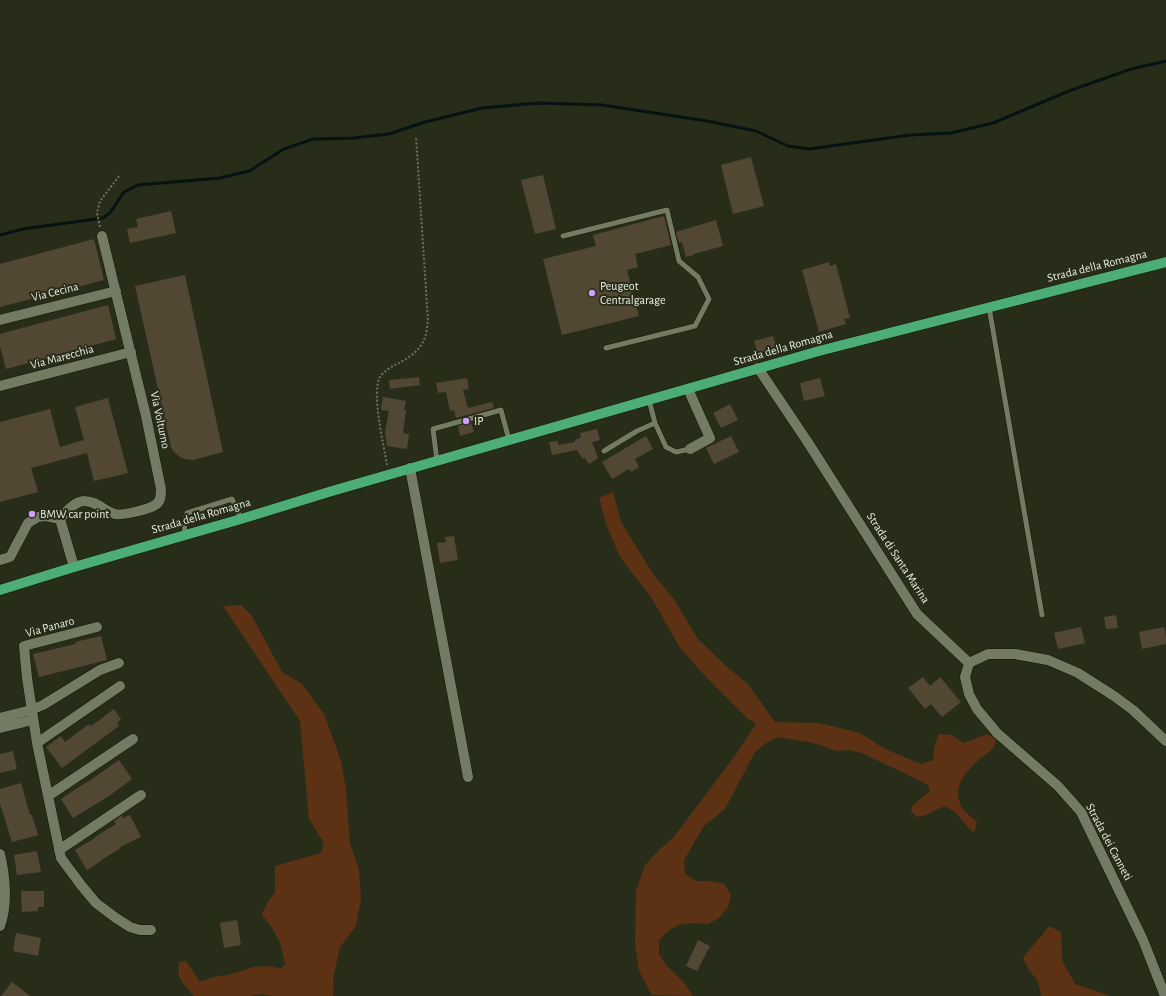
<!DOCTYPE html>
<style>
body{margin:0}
canvas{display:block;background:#282d19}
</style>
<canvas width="1166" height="996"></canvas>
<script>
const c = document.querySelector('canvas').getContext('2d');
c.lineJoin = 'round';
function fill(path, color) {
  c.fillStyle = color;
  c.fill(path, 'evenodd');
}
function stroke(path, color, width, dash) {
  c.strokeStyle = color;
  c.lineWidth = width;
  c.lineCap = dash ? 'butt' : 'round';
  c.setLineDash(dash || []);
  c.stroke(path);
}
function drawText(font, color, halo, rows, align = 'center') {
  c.font = font + ' "Alegreya Sans",sans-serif';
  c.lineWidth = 4;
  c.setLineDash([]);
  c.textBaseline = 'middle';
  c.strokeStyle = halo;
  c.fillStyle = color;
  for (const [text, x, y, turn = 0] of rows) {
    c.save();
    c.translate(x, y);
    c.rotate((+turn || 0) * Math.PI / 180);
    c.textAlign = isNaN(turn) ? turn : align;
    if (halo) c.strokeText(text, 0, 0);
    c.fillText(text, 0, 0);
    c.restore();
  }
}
fill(new Path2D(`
 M613,492L621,522L653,574L673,598L698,639L725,665L748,684L775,722L819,723L860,733L883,748L921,764L933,760L934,747L939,734L952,735L964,743L987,734L996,739C994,750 989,752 981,758C966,771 950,788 963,809C967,814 973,818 977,822L974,833L965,824L956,813L945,806L933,811L927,815L917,817L911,811L912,806L930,791L927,784L862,753L849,750L836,751L824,746L809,742L777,737L765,744L755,752L725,809L704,826L684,860L685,874L696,881H710L724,884L731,895L728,907L719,918L708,924L694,923L681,924L669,930L659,940V954L666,965L685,984L693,996L652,995L639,971L635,944L636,891L645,865L659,850L673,838L737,753L756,724L747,718L708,679L680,648L651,597L620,557L606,524L599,498Z
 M241,605L252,616L282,672L302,684L324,714L341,761L346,789L350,844L359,870L361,899L356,926L340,947L334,974L333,996H273L261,994L249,996H194L185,986L178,975L179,962L186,961L200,982L213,977L228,975L254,967L267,966L281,968L285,965C282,944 276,931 262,915L267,903L275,892V866L321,853L324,843L309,819L300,721L223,606Z
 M1049,926L1061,932L1062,960L1075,984L1110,996H1041L1038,981L1029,970L1023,958C1031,946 1041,938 1049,926Z`), '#5c3114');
stroke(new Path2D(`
 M0,235L23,229L103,218L110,213L124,192L138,185L220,178L249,171L284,149L313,139L354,138L389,134L425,122L482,108L538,103L602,105L707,121L756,131L788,146L809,149L910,135L951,133L993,123L1069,91L1131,69L1166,61`), '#061313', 3);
fill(new Path2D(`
 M751,157L764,206L733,214L721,165Z
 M543,175L556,229L535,234L521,180Z
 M171,211L176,233L130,243L127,229L138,227L136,219Z
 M664,216L671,245L635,254L638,267L627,270L639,316L562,335L543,259L596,246L593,235Z
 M716,220L723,246L694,254V255L686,257L682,242L679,243L676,232Z
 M94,239L104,280L0,307V264Z
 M829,262L830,266L836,264L850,318L844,319L846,324L819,332L802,270Z
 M185,275L223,452L193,460L184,459L180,457L173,451L171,447L135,286Z
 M108,305L116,339L6,369L0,346V334Z
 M773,336L777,349L758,354L754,341Z
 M419,377L420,385L390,389L389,380Z
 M467,378L469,389L463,390L468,408L492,402L494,408L456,418L454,410L450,411L446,392L438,393L436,383Z
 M820,378L825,396L804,401L800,383Z
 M383,397L406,401L404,410H406L403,433L409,434L407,449L387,446L385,432L389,411L381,410Z
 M108,398L128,473L94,481L87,453L31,468L38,492L0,502V422L50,409L60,447L84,440L75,407Z
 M730,404L738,420L721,428L713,413Z
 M471,422L474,432L460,436L458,426Z
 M597,429L600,440L592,442L598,458L589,464L585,458L583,459L577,450L552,455L549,442L558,441V445L575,442V440L581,437L580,433Z
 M646,436L653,449L635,459L639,467L631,472L629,469L612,479L602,462Z
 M731,436L739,452L714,464L706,448Z
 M454,536L458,560L440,563L437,543L446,542L445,537Z
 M1116,615L1118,628L1106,629L1104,617Z
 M1081,627L1085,643L1058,649L1054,633Z
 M1164,627L1166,637V644L1142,649L1139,632Z
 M101,636L107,660L39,677L33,654L76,644L75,642Z
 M923,677L930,686L940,677L961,702L942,717L931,704L925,709L908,688Z
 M114,709L121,719L117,723L119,726L62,768L46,747L61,736L65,742L89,724L91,726Z
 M13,751L17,769L0,773V754Z
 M119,760L132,779L109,796L73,818L61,799L85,783H86Z
 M21,783L30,815H32L38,835L12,842L0,804V789Z
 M122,815L123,818L130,815L141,837L120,847L121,848L101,860V861L87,870L75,850L95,838V837L116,824L114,821Z
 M37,851L41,872L17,875L14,855Z
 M21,891H44V907H38V911L22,912Z
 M237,920L241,945L224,948L220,923Z
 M16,933L41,938L38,956L13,951Z
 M698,940L710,946L697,971L686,966Z
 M12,982L30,996H1Z`), '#514732');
const lane = new Path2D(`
 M563,236L667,210L679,261L698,277L709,299L695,326L606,348
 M989,307L1042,615
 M649,400L655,423L666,447L676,452L690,449
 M604,451L637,431L655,423
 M437,461L433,429L501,410L509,440
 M185,534L184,522L187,513L232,499L241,519`);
const street = new Path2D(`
 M0,320L116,291
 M758,368L807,441L917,614L969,663
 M0,386L131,352
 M688,389L710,438L690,449
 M410,468L468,777
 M60,519C66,512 75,501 84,501C97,501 104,511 115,514C121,516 150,509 155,505C161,502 161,495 161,489L146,416L102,236
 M60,519L74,567
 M0,560L10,557L28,523L38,517L46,516L60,519
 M97,627L24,646L27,678L37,743L61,858L81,885L96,903L116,918L130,927L140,930H151
 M969,663L965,677L969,694L977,709L997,733L1058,786L1081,812L1143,940L1165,996
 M969,663L988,654H1015L1048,660L1078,673L1114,696L1133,710L1166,741
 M0,718L31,710L43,705L100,670L119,663
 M0,728L33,720
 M37,743L120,686
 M48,796L133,739
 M59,850L141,795
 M0,854C5,875 8,905 0,926`);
const primary = new Path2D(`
 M0,590L74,567L241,519L332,491L819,351L1166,262`);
stroke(lane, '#111503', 6);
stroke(street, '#111503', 11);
stroke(primary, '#111503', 11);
stroke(new Path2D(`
 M100,227L97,213L100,201L120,175
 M387,465C384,446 371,393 380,377C384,371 391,367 397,364C409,358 421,350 425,337C427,332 427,326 428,321L416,137`), '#6d7160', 2, [2, 2]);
stroke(lane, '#747b63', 5);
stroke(street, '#747b63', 10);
stroke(primary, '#4dad76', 10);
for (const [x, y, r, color] of [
 [592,293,4,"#d19dfe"],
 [466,421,4,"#d19dfe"],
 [32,514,4,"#d19dfe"]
]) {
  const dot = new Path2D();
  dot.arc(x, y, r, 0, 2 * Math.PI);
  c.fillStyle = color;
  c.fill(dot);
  stroke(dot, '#282d19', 1.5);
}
drawText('12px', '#e9ede0', '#282d19', [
 ["Strada della Romagna",1097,266,-14],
 ["Via Cecina",55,292,-14],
 ["Strada della Romagna",783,348,-16],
 ["Via Marecchia",62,357,-15],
 ["Via Volturno",160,420,78],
 ["Strada della Romagna",201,516,-16],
 ["Strada di Santa Marina",898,558,57],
 ["Via Panaro",50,627,-15],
 ["Strada dei Canneti",1109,842,62]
]);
drawText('12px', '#e9ede0', '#282d19', [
 ["Peugeot",600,286],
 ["Centralgarage",600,300],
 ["IP",474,421],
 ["BMW car point",40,514]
], 'left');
</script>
